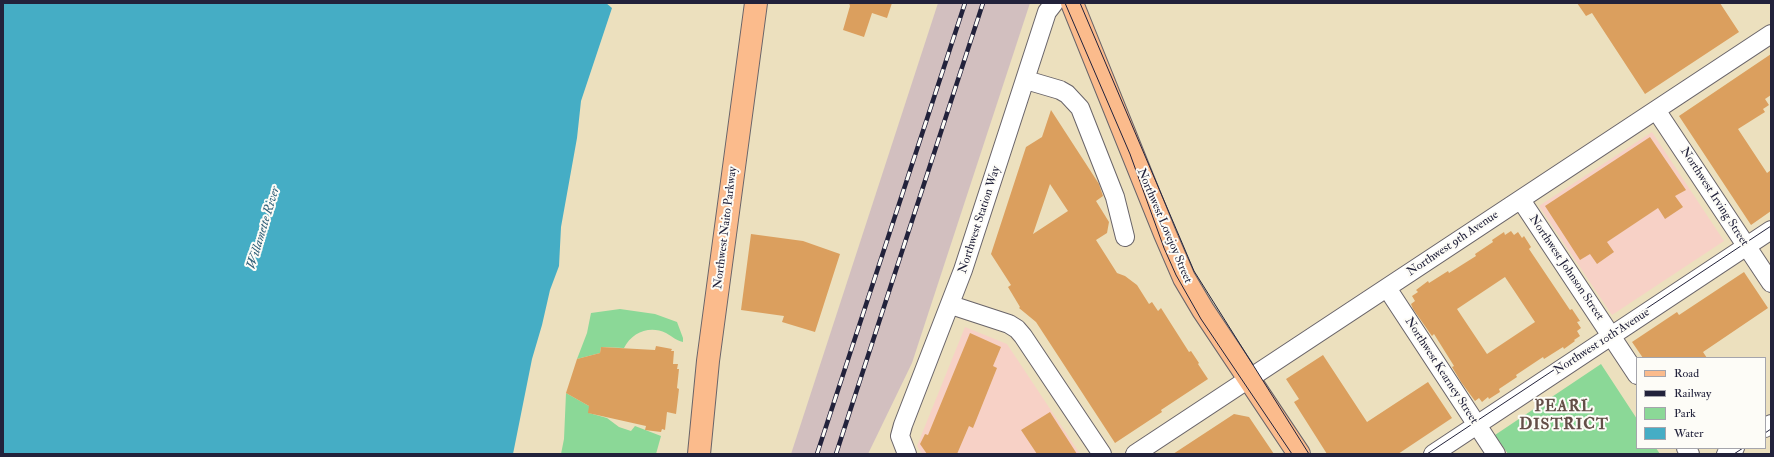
<!DOCTYPE html>
<style>
body{margin:0}
#map{position:relative;width:1774px;height:457px;overflow:hidden;background:#ece0be;font-family:"IM FELL Double Pica",serif}
canvas{display:block}
.frame{position:absolute;inset:0;border:4px solid #22223b;pointer-events:none}
.legend{position:absolute;left:1636px;top:357px;width:130px;height:92px;box-sizing:border-box;background:#fdfcf7;border:1px solid #a5a5ac;margin:0;padding:5px 7px;list-style:none;font-size:12px;color:#22223b}
.legend li{display:flex;align-items:center;gap:8px;height:20px}
.legend b{width:20px;border:1px solid #a5a5ac}
</style>
<div id="map">
<canvas width="1774" height="457"></canvas>
<div class="frame"></div>
<ul class="legend">
<li><b style="height:5px;background:#fbbb8c"></b>Road</li>
<li><b style="height:5px;background:#22223b"></b>Railway</li>
<li><b style="height:11px;background:#8bd897"></b>Park</li>
<li><b style="height:11px;background:#45adc5"></b>Water</li>
</ul>
</div>
<script>
const c = document.querySelector('canvas').getContext('2d');
c.lineJoin = 'round';
function fill(path, color) {
  c.fillStyle = color;
  c.fill(path, 'evenodd');
}
function stroke(path, color, width, dash) {
  c.strokeStyle = color;
  c.lineWidth = width;
  c.lineCap = dash ? 'butt' : 'round';
  c.setLineDash(dash || []);
  c.stroke(path);
}
function drawText(font, color, halo, rows, align = 'center') {
  c.font = font + ' "IM FELL Double Pica",serif';
  c.lineWidth = 4;
  c.setLineDash([]);
  c.textBaseline = 'middle';
  c.strokeStyle = halo;
  c.fillStyle = color;
  for (const [text, x, y, turn = 0] of rows) {
    c.save();
    c.translate(x, y);
    c.rotate((+turn || 0) * Math.PI / 180);
    c.textAlign = isNaN(turn) ? turn : align;
    if (halo) c.strokeText(text, 0, 0);
    c.fillText(text, 0, 0);
    c.restore();
  }
}
fill(new Path2D(`
 M1652,132L1724,241L1612,315L1539,206Z
 M965,327L1007,344L1080,454H922L917,446Z`), '#f7d1c6');
fill(new Path2D(`
 M938,3H1030L912,363L868,454H791Z`), '#d2bfbf');
fill(new Path2D(`
 M620,309L655,314L677,322L683,338V342C675,340 673,337 666,333C650,325 632,332 624,348L601,347L600,353L577,359L587,333L591,313Z
 M1601,364L1637,419V448H1656L1660,454H1508L1495,435Z
 M566,393L589,406V413L607,418L619,427L631,431L635,426L661,436L656,454H561L564,439Z`), '#8bd897');
fill(new Path2D(`
 M3,3H606L612,8L581,101L577,138L561,227L559,266L550,290L542,325L532,359L513,454H3Z`), '#45adc5');
fill(new Path2D(`
 M849,3H892L887,18L872,13L864,37L843,30L850,6Z
 M1577,3H1720L1739,32L1645,94L1592,13L1586,16Z
 M1771,54V95L1765,99L1769,105L1763,109L1765,112L1738,129L1767,173L1771,170V211L1751,225L1679,116Z
 M1051,110L1099,184L1103,196L1096,201L1109,222L1107,233L1096,240L1117,273L1125,276L1137,285L1149,304L1152,302L1158,311L1161,308L1189,352L1191,351L1199,363L1198,364L1208,379L1161,410L1162,412L1115,443L1036,322L1019,308L1020,307L1008,287L1011,285L991,254L1026,147L1042,137ZM1050,184L1068,211L1033,234Z
 M1650,137L1686,190L1675,196L1683,207L1665,219L1658,208L1607,242L1614,252L1597,264L1590,254L1580,260L1545,206Z
 M1511,231L1514,235L1518,232L1522,238L1524,236L1531,247L1529,249L1570,310L1572,309L1580,321L1577,322L1581,328L1577,331L1580,336L1574,340L1575,341L1564,349L1563,347L1544,359L1543,357L1516,375L1517,377L1499,389L1500,392L1489,399L1488,397L1482,402L1479,398L1475,401L1461,382L1452,367L1454,366L1434,334L1432,336L1413,309L1411,304L1415,301L1412,296L1418,292L1416,290L1428,281L1429,283L1448,271L1449,273L1476,256L1475,254L1493,242L1492,240L1504,232L1505,235ZM1505,277L1535,322L1487,354L1457,309Z
 M751,234L803,241L840,254L815,332L782,322L784,316L741,310Z
 M1744,272L1768,308L1703,352L1707,358H1643L1632,342L1677,312L1679,315Z
 M970,333L1001,347L993,366L997,368L973,428L969,426L957,454H927L920,444L925,434L928,435Z
 M656,346L672,349L671,351H674L673,364H678L677,369H679L677,388L679,389L676,414L667,412L665,430L662,429L661,432L645,430L646,426L588,413L589,406L566,393L577,359L600,353L601,347L655,350Z
 M1323,355L1367,422L1428,382L1452,418L1398,454H1327L1294,402L1299,399L1286,379Z
 M1050,412L1077,454H1037L1021,430Z
 M1234,414L1249,417L1274,454H1173Z`), '#db9f5e');
const minor = new Path2D(`
 M1026,80L1060,90L1067,94L1080,108L1115,197L1125,237
 M1656,110L1771,283
 M1521,200L1637,375
 M1387,288L1496,454
 M951,305L1009,324L1017,329L1023,336L1102,454
 M1765,428L1771,424
 M1686,448L1690,454
 M907,454L900,436L903,425L963,270L1047,12L1054,3
 M1135,454L1771,34
 M1433,454L1771,230
 M1726,454L1735,448`);
const major = new Path2D(`
 M1072,3L1165,234L1184,278L1203,310L1299,454
 M699,454L708,361L756,3`);
stroke(minor, '#696469', 20);
stroke(major, '#696469', 24);
stroke(minor, '#fff', 18);
stroke(major, '#fbbb8c', 22);
stroke(new Path2D(`
 M1065,3L1130,154L1164,248L1176,275L1201,319L1292,454
 M1080,3L1194,271L1309,454
 M1765,433L1771,429
 M1427,454L1771,226
 M1734,454L1743,448`), '#22223b', 1);
const rail = new Path2D(`
 M817,454L965,3
 M836,454L983,3`);
stroke(rail, '#22223b', 4.5);
stroke(rail, '#fdfcf7', 3, [9]);
drawText('12px', '#22223b', '#fdfcf7', [
 ["Northwest Irving Street",1714,197,57],
 ["Northwest Station Way",980,220,-72],
 ["Northwest Lovejoy Street",1164,226,67],
 ["Northwest Naito Parkway",726,228,-83],
 ["Northwest 9th Avenue",1453,244,-34],
 ["Northwest Johnson Street",1566,268,56],
 ["Northwest 10th Avenue",1602,342,-33],
 ["Northwest Kearney Street",1441,371,57]
]);
drawText('italic 13px', '#326179', '#fdfcf7', [
 ["Willamette River",264,228,-73]
]);
c.letterSpacing = '1px';
drawText('bold 16px', '#634e47', '#fdfcf7', [
 ["PEARL",1564,408],
 ["DISTRICT",1564,426]
]);
c.letterSpacing = '0px';
</script>
